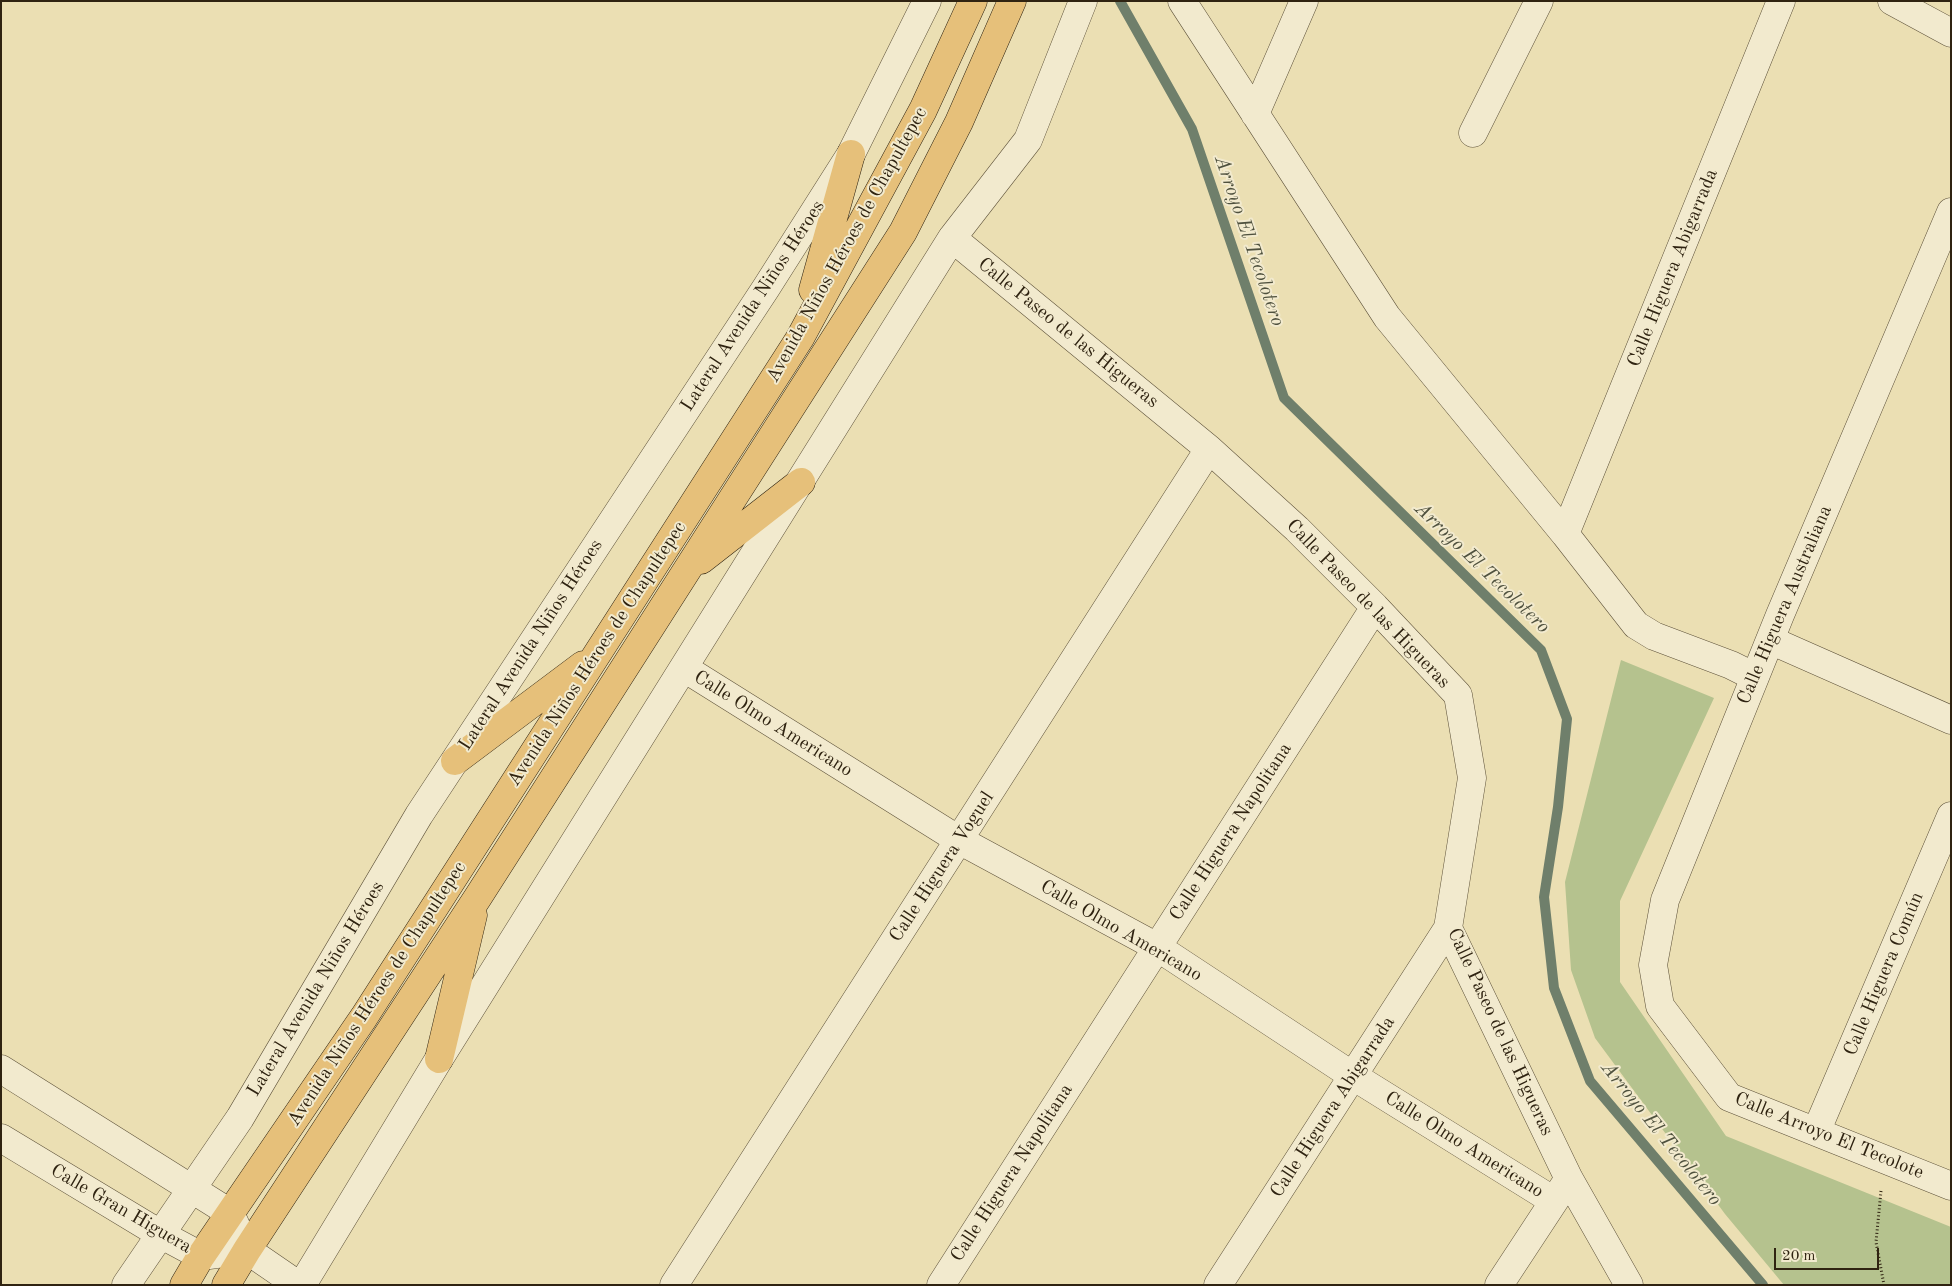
<!DOCTYPE html>
<meta charset="utf-8">
<style>
body{margin:0}
#map{position:relative;width:1952px;height:1286px;overflow:hidden;background:#ebdfb3;font-family:"Old Standard TT",serif}
canvas{display:block}
.frame{position:absolute;inset:0;border:2px solid #2f2311;pointer-events:none}
.scale{position:absolute;left:1774px;top:1248px;width:105px;height:22px;box-sizing:border-box;border:2px solid #2f2311;border-top:0;padding-left:6px;font-size:15px;line-height:18px;white-space:nowrap;color:#2f2311;-webkit-text-stroke:4px #f2eace;paint-order:stroke}
</style>
<div id="map">
<canvas width="1952" height="1286"></canvas>
<div class="frame"></div>
<div class="scale">20 m</div>
</div>
<script>
const c = document.querySelector('canvas').getContext('2d');
c.lineJoin = 'round';
function fill(path, color) {
  c.fillStyle = color;
  c.fill(path, 'evenodd');
}
function stroke(path, color, width, dash) {
  c.strokeStyle = color;
  c.lineWidth = width;
  c.lineCap = dash ? 'butt' : 'round';
  c.setLineDash(dash || []);
  c.stroke(path);
}
function drawText(font, color, halo, rows, align = 'center') {
  c.font = font + ' "Old Standard TT",serif';
  c.lineWidth = 4;
  c.setLineDash([]);
  c.textBaseline = 'middle';
  c.strokeStyle = halo;
  c.fillStyle = color;
  for (const [text, x, y, turn = 0] of rows) {
    c.save();
    c.translate(x, y);
    c.rotate((+turn || 0) * Math.PI / 180);
    c.textAlign = isNaN(turn) ? turn : align;
    if (halo) c.strokeText(text, 0, 0);
    c.fillText(text, 0, 0);
    c.restore();
  }
}
fill(new Path2D(`
 M1621,660L1714,698L1620,901V982L1726,1136L1951,1227V1285H1784L1725,1214L1595,1038L1571,970L1565,882Z`), '#b5c28e');
stroke(new Path2D(`
 M1120,1L1192,129L1284,398L1541,650L1567,719L1558,807L1544,897L1554,988L1590,1081L1763,1285`), '#6f7f6b', 10);
const minor = new Path2D(`
 M1182,1L1387,317L1565,534L1636,625L1654,636L1731,665L1755,677
 M1892,1L1951,33
 M1255,114L1304,1
 M1473,133L1539,1
 M1951,212L1780,615L1665,900L1653,965L1660,1006L1729,1097L1951,1186
 M952,238L1209,449L1297,529L1375,607L1458,695L1472,778L1448,928L1569,1179L1629,1285
 M1565,534L1781,1
 M1770,640L1951,720
 M684,668L959,840L1157,947L1353,1076L1554,1201
 M1,1069L230,1213L247,1250
 M1816,1132L1951,816
 M1,1138L160,1234L201,1256L247,1250
 M247,1250L298,1285
 M126,1285L240,1118L419,815L766,288L851,154L927,1
 M302,1285L439,1059L952,238L1028,140L1083,1
 M674,1285L1209,449
 M941,1285L1375,607
 M1218,1285L1448,928
 M1499,1285L1564,1186`);
const major = new Path2D(`
 M813,290L851,154
 M701,560L801,482
 M455,761L583,665
 M439,1059L473,915
 M184,1285L201,1256L364,1017L800,338L923,110L973,1
 M226,1285L247,1250L478,897L903,232L959,122L1012,1`);
stroke(minor, '#5e523a', 29);
stroke(major, '#2f2311', 29);
stroke(new Path2D(`
 M1881,1191L1876,1242L1884,1285`), '#2f2311', 3, [1, 2.5]);
stroke(minor, '#f2eace', 28);
stroke(major, '#e6c07a', 28);
drawText('19px', '#2f2311', '#f2eace', [
 ["Avenida Niños Héroes de Chapultepec",847,245,-61],
 ["Calle Higuera Abigarrada",1673,268,-68],
 ["Lateral Avenida Niños Héroes",753,306,-57],
 ["Calle Paseo de las Higueras",1068,333,39],
 ["Calle Paseo de las Higueras",1368,604,46],
 ["Calle Higuera Australiana",1785,605,-67],
 ["Lateral Avenida Niños Héroes",531,645,-57],
 ["Avenida Niños Héroes de Chapultepec",597,654,-57],
 ["Calle Olmo Americano",773,724,32],
 ["Calle Higuera Napolitana",1231,832,-57],
 ["Calle Higuera Voguel",942,867,-57],
 ["Calle Olmo Americano",1121,931,30],
 ["Calle Higuera Común",1884,974,-67],
 ["Lateral Avenida Niños Héroes",316,989,-59],
 ["Avenida Niños Héroes de Chapultepec",377,994,-57],
 ["Calle Paseo de las Higueras",1500,1032,65],
 ["Calle Higuera Abigarrada",1333,1107,-57],
 ["Calle Arroyo El Tecolote",1829,1136,22],
 ["Calle Olmo Americano",1464,1145,32],
 ["Calle Higuera Napolitana",1012,1173,-57],
 ["Calle Gran Higuera",121,1209,30]
]);
drawText('italic 20px', '#4f513e', '#f2eace', [
 ["Arroyo El Tecolotero",1249,241,71],
 ["Arroyo El Tecolotero",1482,568,44],
 ["Arroyo El Tecolotero",1661,1134,51]
]);
</script>
